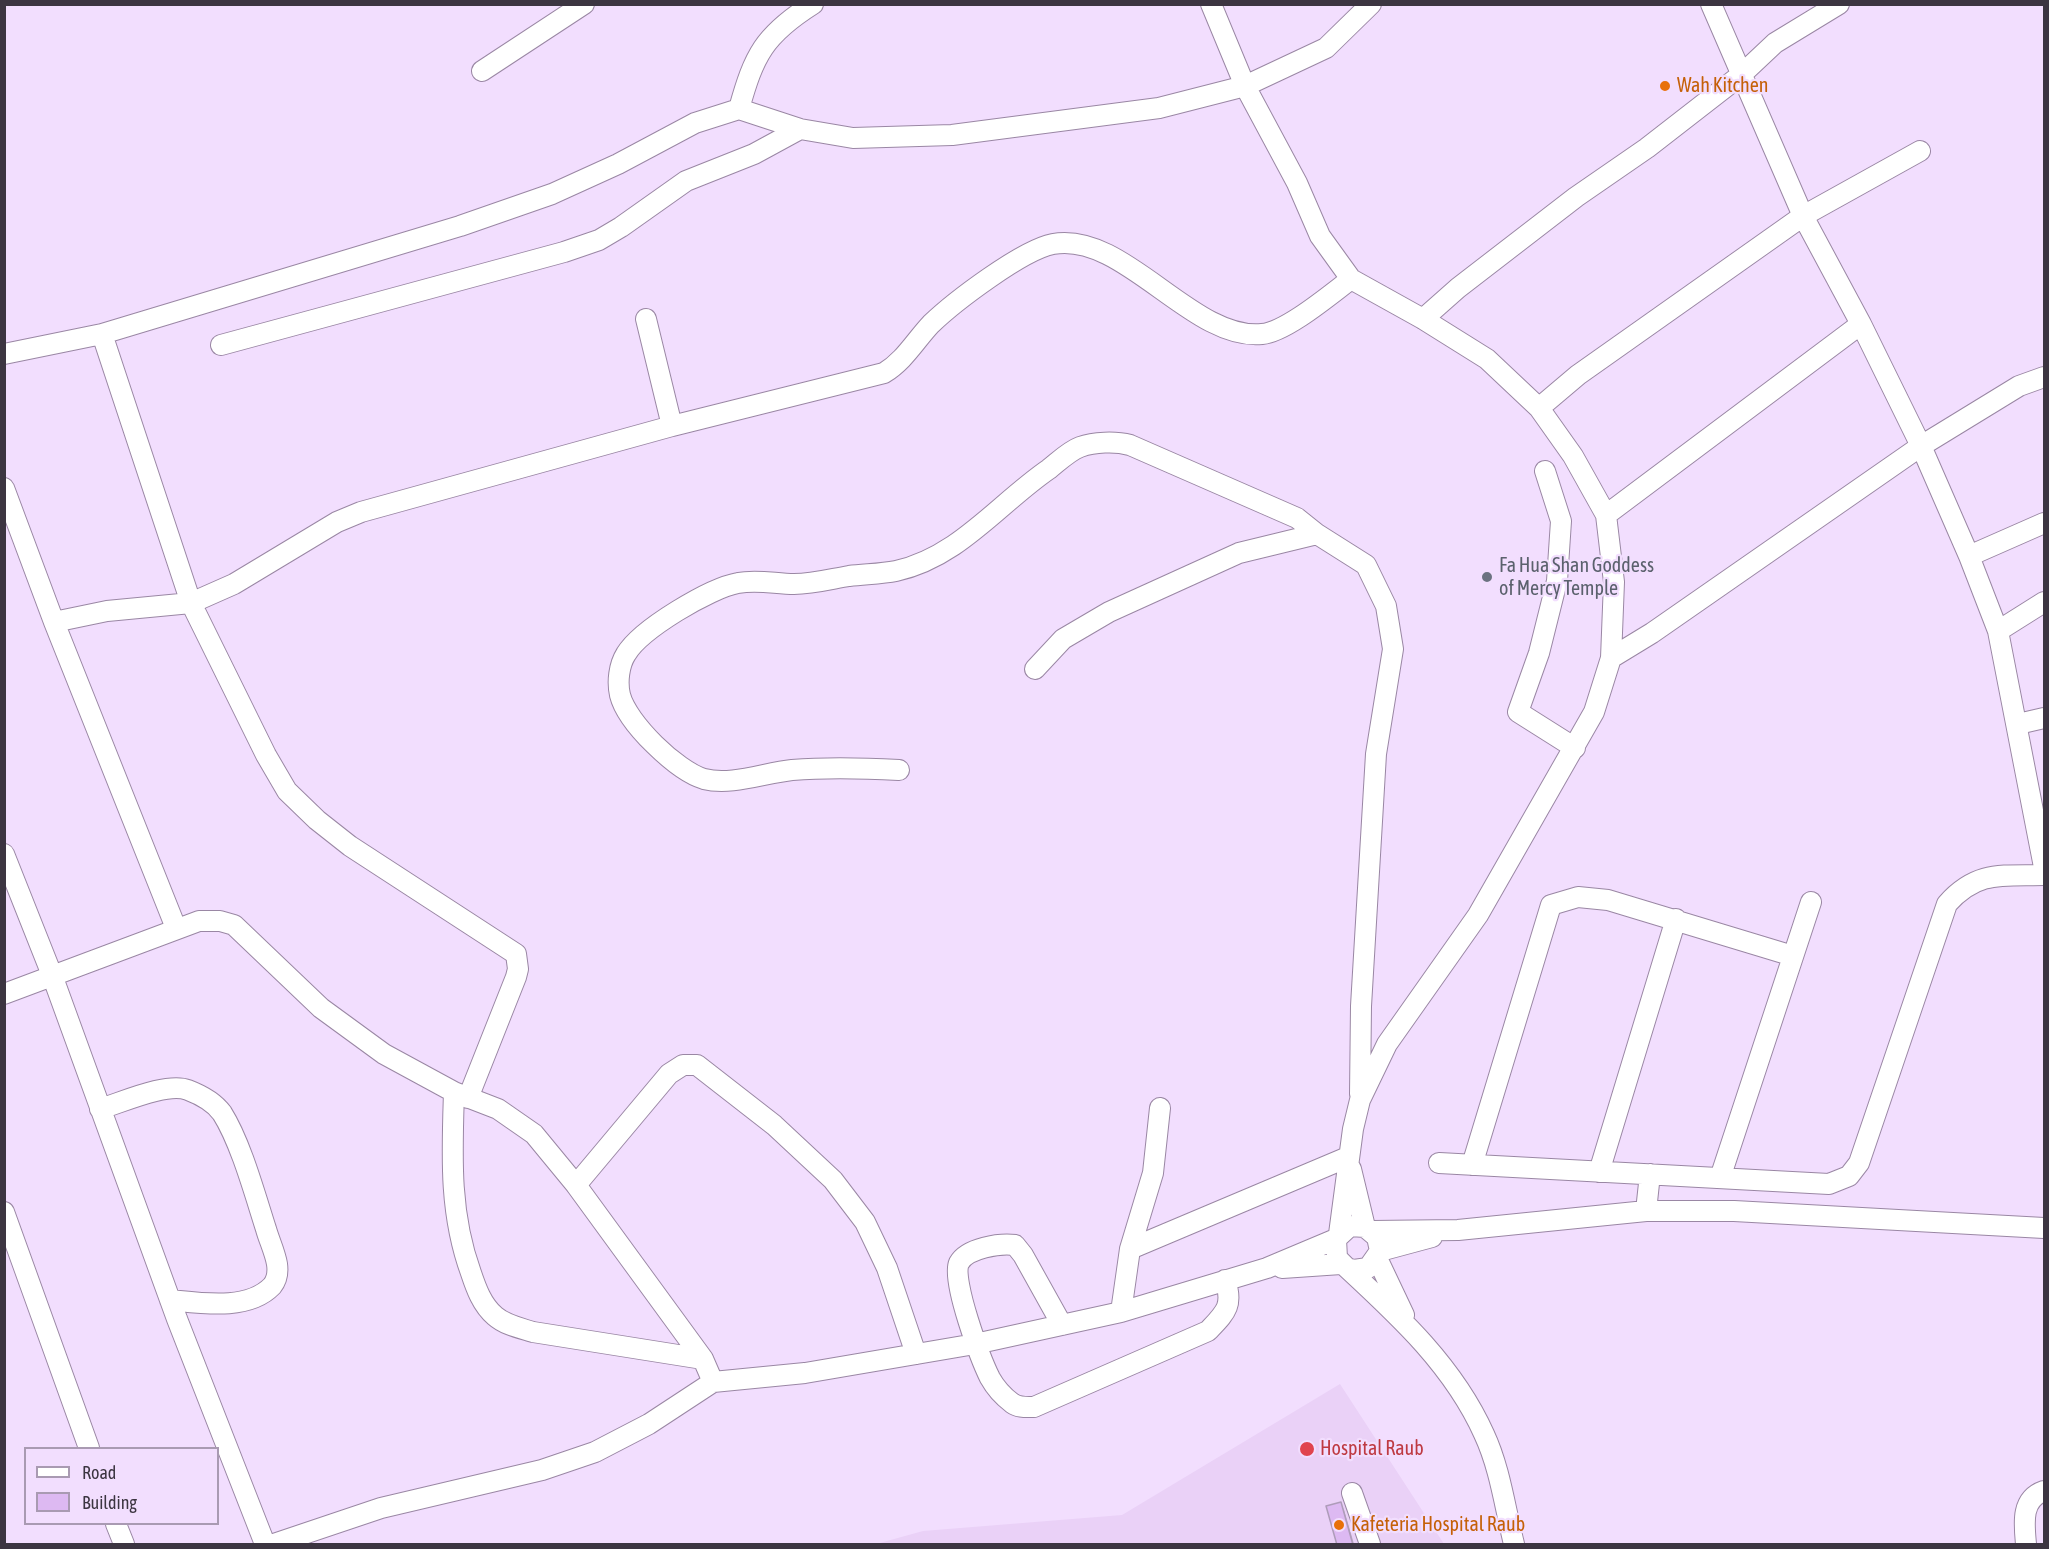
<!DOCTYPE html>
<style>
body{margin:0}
#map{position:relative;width:2049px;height:1549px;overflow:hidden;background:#f2defe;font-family:"Asap Condensed",sans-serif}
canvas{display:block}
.frame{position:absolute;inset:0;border:6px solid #3c3541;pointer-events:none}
.legend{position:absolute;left:24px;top:1447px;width:195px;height:78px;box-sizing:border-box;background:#f2defe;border:2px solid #a99ab2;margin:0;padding:8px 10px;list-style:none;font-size:18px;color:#3c3541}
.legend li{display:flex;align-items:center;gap:12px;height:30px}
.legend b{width:30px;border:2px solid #a99ab2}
</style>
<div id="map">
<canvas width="2049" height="1549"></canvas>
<div class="frame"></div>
<ul class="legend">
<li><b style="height:8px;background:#fff"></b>Road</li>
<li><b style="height:16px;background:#ddb9f2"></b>Building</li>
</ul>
</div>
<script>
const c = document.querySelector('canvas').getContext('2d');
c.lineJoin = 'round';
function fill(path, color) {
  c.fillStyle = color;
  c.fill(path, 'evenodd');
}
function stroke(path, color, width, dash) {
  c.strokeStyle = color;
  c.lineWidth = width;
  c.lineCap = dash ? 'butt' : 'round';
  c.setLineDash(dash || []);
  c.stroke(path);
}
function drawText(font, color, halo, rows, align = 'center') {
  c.font = font + ' "Asap Condensed",sans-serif';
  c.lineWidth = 4.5;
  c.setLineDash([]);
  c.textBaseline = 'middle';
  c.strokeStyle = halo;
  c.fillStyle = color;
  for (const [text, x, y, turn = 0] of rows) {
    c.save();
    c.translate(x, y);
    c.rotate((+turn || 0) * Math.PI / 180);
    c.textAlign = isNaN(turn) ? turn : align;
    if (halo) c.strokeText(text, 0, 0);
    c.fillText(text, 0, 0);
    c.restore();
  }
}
fill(new Path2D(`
 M1340,1384L1444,1544H876L923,1531L1122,1515Z`), '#ead1f7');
fill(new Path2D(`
 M1341,1504L1344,1510L1354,1544H1338Z`), '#0003');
const building = new Path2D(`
 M1341,1502L1353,1545H1337L1326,1506Z`);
fill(building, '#ddb9f2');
stroke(building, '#ae9cb9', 1.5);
const minor = new Path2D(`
 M813,4C764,35 754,55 739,109L800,129L853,138L952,135L1159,108L1245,86L1326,48L1371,4
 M1211,4L1245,86L1297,183L1320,236L1351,279L1423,319L1487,359L1539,408L1573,456L1606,515L1614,582L1611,658L1594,712L1478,915L1387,1044L1360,1100L1353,1129L1339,1234
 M1711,4L1803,216L1861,324L1921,446L1969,556L1998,631L2044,867
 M482,71L584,4
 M646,319L672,426
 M1423,319L1458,288L1576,197L1647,148L1741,75L1775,43L1839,4
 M102,334L191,603L266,755L287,791L317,820L350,846L516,954L518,969L516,977L468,1098
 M221,345L564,252L599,240L621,227L686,181L754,154L800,129
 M4,354L102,334L460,226L552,194L618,164L695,123L739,109
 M1539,408L1578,375L1803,216L1920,151
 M1545,471L1561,521L1557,581L1539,653L1518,712L1575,748
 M4,488L54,622L176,928
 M1606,515L1861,324
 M1969,556L2044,523
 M54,622L107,611L191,603L234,584L337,522L361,512L672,426L884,373C904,361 915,341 931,324C954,302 1022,250 1053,244C1124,231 1192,341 1262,334C1286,332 1331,294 1351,279
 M1998,631L2044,602
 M1611,658L1652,633L1921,446L2019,386L2044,377
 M1035,669L1063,639L1109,612L1239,553L1317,534L1366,565L1386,606L1393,649L1376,754L1361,1006L1360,1094
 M2018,724L2044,718
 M899,770C863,768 828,767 792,770C764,773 731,786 704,779C677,771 627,723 620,695C617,682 619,665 626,654C641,629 710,588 738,583C757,579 776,584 794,584C813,584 831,579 849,576C865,574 881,574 896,571C959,557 998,504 1049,469C1058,462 1069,451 1080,447C1094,442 1115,441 1130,445L1297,518L1317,534
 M4,854L52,975L177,1319L265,1544
 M4,994L199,921H220L234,925L321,1008L384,1054L454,1092L498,1109L534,1134L576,1185L703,1359L713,1382
 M454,1092C452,1154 449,1213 471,1273C476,1288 482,1305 495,1316C505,1325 520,1328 533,1332L703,1359
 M100,1109C123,1102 167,1082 188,1090C201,1095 214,1102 222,1113C241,1143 255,1195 266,1229C269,1240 275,1252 277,1264C278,1271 277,1280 272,1286C248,1311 201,1303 170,1300
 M1439,1163L1829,1184L1849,1176L1859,1163L1947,904C1977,870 2003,876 2044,875
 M1472,1165L1551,905L1578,897L1608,900L1793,956
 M1351,1169L1365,1227
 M1599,1172L1676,919
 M1720,1178L1811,902
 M576,1185L669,1074L683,1065H697L774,1125L833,1180L865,1222L887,1268L916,1354
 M1646,1211L1650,1174
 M4,1212L89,1448
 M1372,1231L1458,1230L1646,1211H1734L2044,1228
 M1130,1249L1348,1157
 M1380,1251L1432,1237
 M1377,1258L1404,1315
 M1282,1268L1341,1264
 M1347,1268C1400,1317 1454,1367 1484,1434C1500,1468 1505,1508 1514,1544
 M1121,1312L1130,1249L1153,1173L1160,1108
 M1062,1325L1023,1255L1015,1245C1000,1243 967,1248 959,1263C951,1280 981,1360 990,1378C995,1387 1004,1397 1012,1403C1019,1408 1026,1407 1034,1407L1208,1331C1225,1313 1234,1306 1225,1280
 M1352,1493L1370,1544
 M116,1524L124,1544
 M274,1544L381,1508L542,1470L595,1452L649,1424L713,1382L805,1373L975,1344L1121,1312L1267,1268L1336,1239L1350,1226L1365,1227L1377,1237L1380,1251L1368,1268L1354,1270L1347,1268L1337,1258L1336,1239
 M2026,1544C2024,1523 2021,1499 2044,1491`);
stroke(minor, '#9a87a4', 22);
stroke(minor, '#fff', 20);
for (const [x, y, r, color] of [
 [1665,86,6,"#e8710a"],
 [1487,577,6,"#6b7280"],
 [1307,1449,8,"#e0444e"],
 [1339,1525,6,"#e8710a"]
]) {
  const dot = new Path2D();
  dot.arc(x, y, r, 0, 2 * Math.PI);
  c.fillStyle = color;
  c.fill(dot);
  stroke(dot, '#f2defe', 2);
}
drawText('20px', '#c56008', '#f2defe', [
 ["Wah Kitchen",1677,86],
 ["Kafeteria Hospital Raub",1351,1525]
], 'left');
drawText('20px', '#5b616d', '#f2defe', [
 ["Fa Hua Shan Goddess",1499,566],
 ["of Mercy Temple",1499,589]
], 'left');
drawText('20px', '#be3a42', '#f2defe', [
 ["Hospital Raub",1320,1449]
], 'left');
</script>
